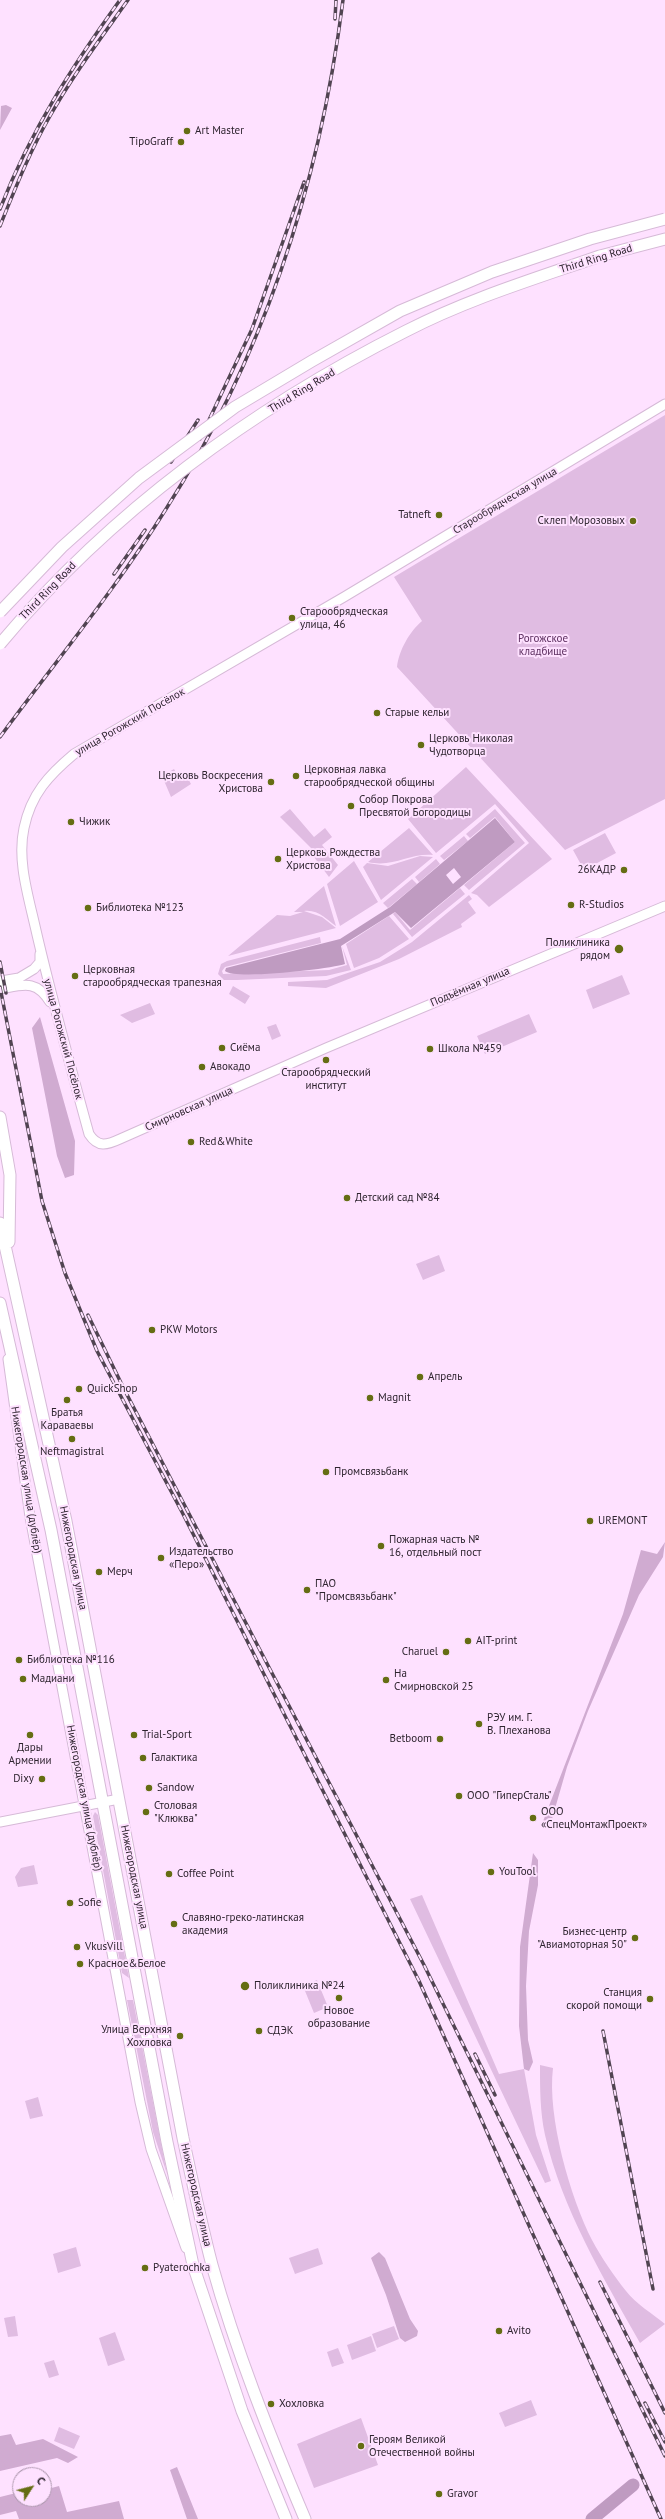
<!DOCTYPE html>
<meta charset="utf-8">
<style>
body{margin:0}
#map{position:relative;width:665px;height:2519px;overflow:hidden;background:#fee1ff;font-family:"PT Sans",sans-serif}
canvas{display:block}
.north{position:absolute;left:12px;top:2467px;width:40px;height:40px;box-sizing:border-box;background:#fee1ff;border:1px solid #ab95ac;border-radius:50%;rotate:54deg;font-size:11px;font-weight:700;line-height:16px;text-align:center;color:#2e242f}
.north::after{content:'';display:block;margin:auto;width:14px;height:18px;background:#656d13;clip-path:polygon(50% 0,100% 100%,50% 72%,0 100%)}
</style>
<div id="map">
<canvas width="665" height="2519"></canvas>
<div class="north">С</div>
</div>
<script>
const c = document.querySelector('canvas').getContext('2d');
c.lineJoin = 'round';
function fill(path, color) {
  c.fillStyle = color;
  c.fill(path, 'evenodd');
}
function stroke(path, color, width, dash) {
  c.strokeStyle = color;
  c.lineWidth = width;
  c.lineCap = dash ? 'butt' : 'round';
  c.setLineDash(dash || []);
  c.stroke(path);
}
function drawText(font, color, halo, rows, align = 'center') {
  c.font = font + ' "PT Sans",sans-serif';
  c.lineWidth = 4;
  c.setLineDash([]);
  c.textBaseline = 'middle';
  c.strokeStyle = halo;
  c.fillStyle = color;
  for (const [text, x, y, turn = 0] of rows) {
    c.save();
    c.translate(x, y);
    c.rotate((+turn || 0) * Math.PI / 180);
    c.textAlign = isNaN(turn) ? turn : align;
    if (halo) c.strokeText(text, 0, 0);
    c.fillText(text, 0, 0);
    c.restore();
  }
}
fill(new Path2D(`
 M665,415V799L565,850L397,667C399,650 410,631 422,621L394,577Z
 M466,767L552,859L489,907L477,895L471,893L529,843L495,804L436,853L408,819Z
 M174,769L178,776L185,773L191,784L171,797L162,776Z
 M290,809L314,837L325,828L332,837L322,845L338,865L329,877L314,857L316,853L280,817Z
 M495,809L525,843L469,890L464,885L515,842L495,817L470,838L466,834Z
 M409,828L433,855C409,853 393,868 368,862Z
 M605,833L616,853L584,870L573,850Z
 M464,836L468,841L444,860L440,856Z
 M420,856L433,857L381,900L363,867L367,863L388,866Z
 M436,859L440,864L419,882L415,877Z
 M354,861L378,902L340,926L327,884Z
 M412,879L417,884L388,908L383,903Z
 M324,886L336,926C327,920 318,909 304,911L322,917L336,928L228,956L277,915L290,916L303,912H294Z
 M460,888L465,894L412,937L393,914L395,912L410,930Z
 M469,895L472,899L468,902L476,913L461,924L462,927L399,959L326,988L288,986V982L327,980L380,962L412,942Z
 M389,916L409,939L379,958L354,968L346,944Z
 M320,937L321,943L225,967L222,971L223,974L329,970L347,965L342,946L351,970L326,976L237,980H224L218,974L221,964L227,961Z
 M622,975L630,994L593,1009L586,990Z
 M233,986L250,996L245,1004L229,994Z
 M150,1003L155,1014L132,1023L120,1015Z
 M529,1014L537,1032L485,1054L477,1036Z
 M276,1024L281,1036L272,1040L267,1027Z
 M439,1255L445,1271L423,1280L416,1264Z
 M95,1812L98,1815L129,1978L122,1973L93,1816Z
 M34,1865L38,1884L18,1887L15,1877L21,1868Z
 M422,1895L499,2074L524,2069L536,2135L551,2181L545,2183L410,1899Z
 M317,1980L328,2007L314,2013L303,1986Z
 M127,2000H133L167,2174L153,2132Z
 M540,2065L553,2068C547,2116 570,2197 592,2240C601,2257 614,2276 626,2291C636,2304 653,2314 665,2324L640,2343C603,2277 562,2209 545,2135C540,2112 540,2088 540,2065Z
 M38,2097L43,2116L30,2119L25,2101Z
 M76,2247L81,2266L58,2273L53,2254Z
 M318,2248L323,2264L295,2274L289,2258Z
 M15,2316L18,2336L8,2337L4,2318Z
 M394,2326L399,2339L377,2348L372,2334Z
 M115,2332L125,2360L108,2366L99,2338Z
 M371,2336L376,2351L352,2360L347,2345Z
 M338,2348L344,2363L332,2367L327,2352Z
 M54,2360L59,2375L49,2378L44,2363Z
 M531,2400L537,2415L505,2427L499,2413Z
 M361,2418L378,2465L314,2488L297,2444Z
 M59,2427L80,2436L74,2449L54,2441Z`), '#e0bce2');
fill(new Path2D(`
 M6,105L12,108L0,130L1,106Z
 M40,1017L75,1141L74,1175L65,1178L57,1156L32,1028Z
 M665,1542L663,1557L639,1595L588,1711L567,1767L552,1819L549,1824H542L623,1614L641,1550L657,1554Z
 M533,1853L538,1860V1885L529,1931L526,1986L528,2040L533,2062L529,2071L524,2069L519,2026L520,1947Z
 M379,2252L385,2258L410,2319L418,2331L417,2336L405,2342L400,2338L386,2295L371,2258Z
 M11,2434L16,2445L43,2439L78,2457L68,2463L57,2458L0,2471V2436Z
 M177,2467L198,2519H187L170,2470Z
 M59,2486L67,2512L119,2501L124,2519H19L16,2511L0,2515V2497L20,2492V2499H44V2490Z`), '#d0abd1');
fill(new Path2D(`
 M495,818L515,842L411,928L395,912L341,946L345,964C330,969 234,980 225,971L226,968L340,939L390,907ZM454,868L461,877L453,884L446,875Z`), '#bf9bc1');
stroke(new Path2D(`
 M592,2519L633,2485`), '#bf9bc1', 13);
const tertiary = new Path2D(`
 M665,404L344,597L74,754C49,775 31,794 24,828C17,860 28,895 35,926C51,996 70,1065 89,1134C98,1148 107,1145 120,1139L326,1048L665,906
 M0,981L19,978L34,969L40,962V954
 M0,989C23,985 36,979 50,1002
 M8,1359L30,1517L140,2102L151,2149L186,2248
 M0,1822L119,1799`);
const primary = new Path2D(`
 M600,256L665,239
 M0,1117L10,1175L9,1242
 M0,1223L66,1521L183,2138C192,2180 201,2223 212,2265C236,2351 270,2436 305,2519
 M0,1303L51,1530L167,2142L193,2265L242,2411L286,2519`);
stroke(tertiary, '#d6bad7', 11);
stroke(primary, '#d6bad7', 13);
stroke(tertiary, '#fff', 9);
stroke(primary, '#fff', 11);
const rail = new Path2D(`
 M335,19L336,0
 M0,209C31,130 71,68 120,0
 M0,226C15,189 30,151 50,116C73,75 101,38 128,0
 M200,439L252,329L304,182
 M171,462L198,420
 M114,574L145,530
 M0,737C55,662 116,589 166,509C265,354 320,182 343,0
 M0,962L6,993
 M0,987L42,1201L65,1273L97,1351L182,1512L419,1981L661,2519
 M88,1315L123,1387L424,1965L665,2456
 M603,2031L653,2289
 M475,2054L495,2095
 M600,2282L665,2413
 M645,2403L665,2442`);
stroke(rail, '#514452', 3.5);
stroke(rail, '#fee1ff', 2, [6]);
const primaryBridge = new Path2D(`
 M0,612L62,547L139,478L235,407L312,361L400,311L492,272L590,239L665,219
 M0,644C110,512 253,408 406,331C468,299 534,279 600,256`);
stroke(primaryBridge, '#d6bad7', 13, []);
stroke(primaryBridge, '#fff', 11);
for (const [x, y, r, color] of [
 [187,131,4,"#656d13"],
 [181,142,4,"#656d13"],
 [439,515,4,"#656d13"],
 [633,521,4,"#656d13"],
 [292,618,4,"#656d13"],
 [377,713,4,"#656d13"],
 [421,745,4,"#656d13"],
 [296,776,4,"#656d13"],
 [271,782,4,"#656d13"],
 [351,806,4,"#656d13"],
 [71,822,4,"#656d13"],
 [278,859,4,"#656d13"],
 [624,870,4,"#656d13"],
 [571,905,4,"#656d13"],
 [88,908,4,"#656d13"],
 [619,949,5,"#656d13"],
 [75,976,4,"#656d13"],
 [222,1048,4,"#656d13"],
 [430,1049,4,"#656d13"],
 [326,1060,4,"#656d13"],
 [202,1067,4,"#656d13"],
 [191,1142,4,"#656d13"],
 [347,1198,4,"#656d13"],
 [152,1330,4,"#656d13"],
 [420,1377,4,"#656d13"],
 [79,1389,4,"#656d13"],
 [370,1398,4,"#656d13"],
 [67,1400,4,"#656d13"],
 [72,1439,4,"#656d13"],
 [326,1472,4,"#656d13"],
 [590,1521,4,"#656d13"],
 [381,1546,4,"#656d13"],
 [161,1558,4,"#656d13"],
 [99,1572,4,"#656d13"],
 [307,1590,4,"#656d13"],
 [468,1641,4,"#656d13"],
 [446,1652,4,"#656d13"],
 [19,1660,4,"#656d13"],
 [23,1679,4,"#656d13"],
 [386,1680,4,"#656d13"],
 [479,1724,4,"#656d13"],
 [30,1735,4,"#656d13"],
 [134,1735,4,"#656d13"],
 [440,1739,4,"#656d13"],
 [143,1758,4,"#656d13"],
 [42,1779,4,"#656d13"],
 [149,1788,4,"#656d13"],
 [459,1796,4,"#656d13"],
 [146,1812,4,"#656d13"],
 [533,1818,4,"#656d13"],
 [491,1872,4,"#656d13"],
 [169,1874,4,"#656d13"],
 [70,1903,4,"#656d13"],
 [174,1924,4,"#656d13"],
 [635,1938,4,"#656d13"],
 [77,1947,4,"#656d13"],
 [80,1964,4,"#656d13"],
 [245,1986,5,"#656d13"],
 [339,1998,4,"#656d13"],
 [650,1999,4,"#656d13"],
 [259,2031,4,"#656d13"],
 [180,2036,4,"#656d13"],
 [145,2268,4,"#656d13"],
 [499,2331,4,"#656d13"],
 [271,2404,4,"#656d13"],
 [361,2446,4,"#656d13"],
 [439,2494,4,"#656d13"]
]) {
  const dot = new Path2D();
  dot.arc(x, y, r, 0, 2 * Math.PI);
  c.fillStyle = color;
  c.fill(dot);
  stroke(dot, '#fee1ff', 1.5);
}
drawText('11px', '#2e242f', '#fee1ff', [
 ["Art Master",195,131],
 ["TipoGraff",173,142,"right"],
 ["Tatneft",431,515,"right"],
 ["Склеп Морозовых",625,521,"right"],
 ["Старообрядческая",300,612],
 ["улица, 46",300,625],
 ["Старые кельи",385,713],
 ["Церковь Николая",429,739],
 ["Чудотворца",429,752],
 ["Церковная лавка",304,770],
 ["старообрядческой общины",304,783],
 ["Церковь Воскресения",263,776,"right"],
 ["Христова",263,789,"right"],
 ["Собор Покрова",359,800],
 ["Пресвятой Богородицы",359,813],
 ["Чижик",79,822],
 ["Церковь Рождества",286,853],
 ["Христова",286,866],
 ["26КАДР",616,870,"right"],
 ["R-Studios",579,905],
 ["Библиотека №123",96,908],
 ["Поликлиника",610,943,"right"],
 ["рядом",610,956,"right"],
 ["Церковная",83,970],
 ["старообрядческая трапезная",83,983],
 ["Сиёма",230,1048],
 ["Школа №459",438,1049],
 ["Авокадо",210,1067],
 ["Старообрядческий",326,1073,"center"],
 ["институт",326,1086,"center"],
 ["Red&White",199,1142],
 ["Детский сад №84",355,1198],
 ["PKW Motors",160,1330],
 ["Апрель",428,1377],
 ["QuickShop",87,1389],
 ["Magnit",378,1398],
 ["Братья",67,1413,"center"],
 ["Караваевы",67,1426,"center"],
 ["Neftmagistral",72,1452,"center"],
 ["Промсвязьбанк",334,1472],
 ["UREMONT",598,1521],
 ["Пожарная часть №",389,1540],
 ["16, отдельный пост",389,1553],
 ["Издательство",169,1552],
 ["«Перо»",169,1565],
 ["Мерч",107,1572],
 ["ПАО",315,1584],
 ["\"Промсвязьбанк\"",315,1597],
 ["AIT-print",476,1641],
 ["Charuel",438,1652,"right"],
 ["Библиотека №116",27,1660],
 ["На",394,1674],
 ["Смирновской 25",394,1687],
 ["Мадиани",31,1679],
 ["РЭУ им. Г.",487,1718],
 ["В. Плеханова",487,1731],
 ["Trial-Sport",142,1735],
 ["Betboom",432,1739,"right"],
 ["Дары",30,1748,"center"],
 ["Армении",30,1761,"center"],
 ["Галактика",151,1758],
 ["Dixy",34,1779,"right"],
 ["Sandow",157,1788],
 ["ООО \"ГиперСталь\"",467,1796],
 ["Столовая",154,1806],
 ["\"Клюква\"",154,1819],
 ["ООО",541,1812],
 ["«СпецМонтажПроект»",541,1825],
 ["YouTool",499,1872],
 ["Coffee Point",177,1874],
 ["Sofie",78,1903],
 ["Славяно-греко-латинская",182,1918],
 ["академия",182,1931],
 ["Бизнес-центр",627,1932,"right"],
 ["\"Авиамоторная 50\"",627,1945,"right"],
 ["VkusVill",85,1947],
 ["Красное&Белое",88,1964],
 ["Поликлиника №24",254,1986],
 ["Станция",642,1993,"right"],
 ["скорой помощи",642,2006,"right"],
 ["Новое",339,2011,"center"],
 ["образование",339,2024,"center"],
 ["Улица Верхняя",172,2030,"right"],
 ["Хохловка",172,2043,"right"],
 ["СДЭК",267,2031],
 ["Pyaterochka",153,2268],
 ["Avito",507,2331],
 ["Хохловка",279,2404],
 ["Героям Великой",369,2440],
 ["Отечественной войны",369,2453],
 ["Gravor",447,2494]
], 'left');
drawText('11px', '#2e242f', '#fee1ff', [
 ["Third Ring Road",596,259,-17],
 ["Third Ring Road",302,391,-31],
 ["Старообрядческая улица",505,501,-31],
 ["Third Ring Road",48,591,-46],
 ["улица Рогожский Посёлок",130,722,-30],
 ["Подъёмная улица",470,987,-23],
 ["улица Рогожский Посёлок",63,1039,75],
 ["Смирновская улица",189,1109,-24],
 ["Нижегородская улица (дублёр)",26,1480,81],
 ["Нижегородская улица",73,1558,79],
 ["Нижегородская улица (дублёр)",84,1798,79],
 ["Нижегородская улица",134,1877,79],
 ["Нижегородская улица",196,2195,77]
]);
drawText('11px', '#5c2e5f', '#fee1ff', [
 ["Рогожское",543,639],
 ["кладбище",543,652]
]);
</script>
